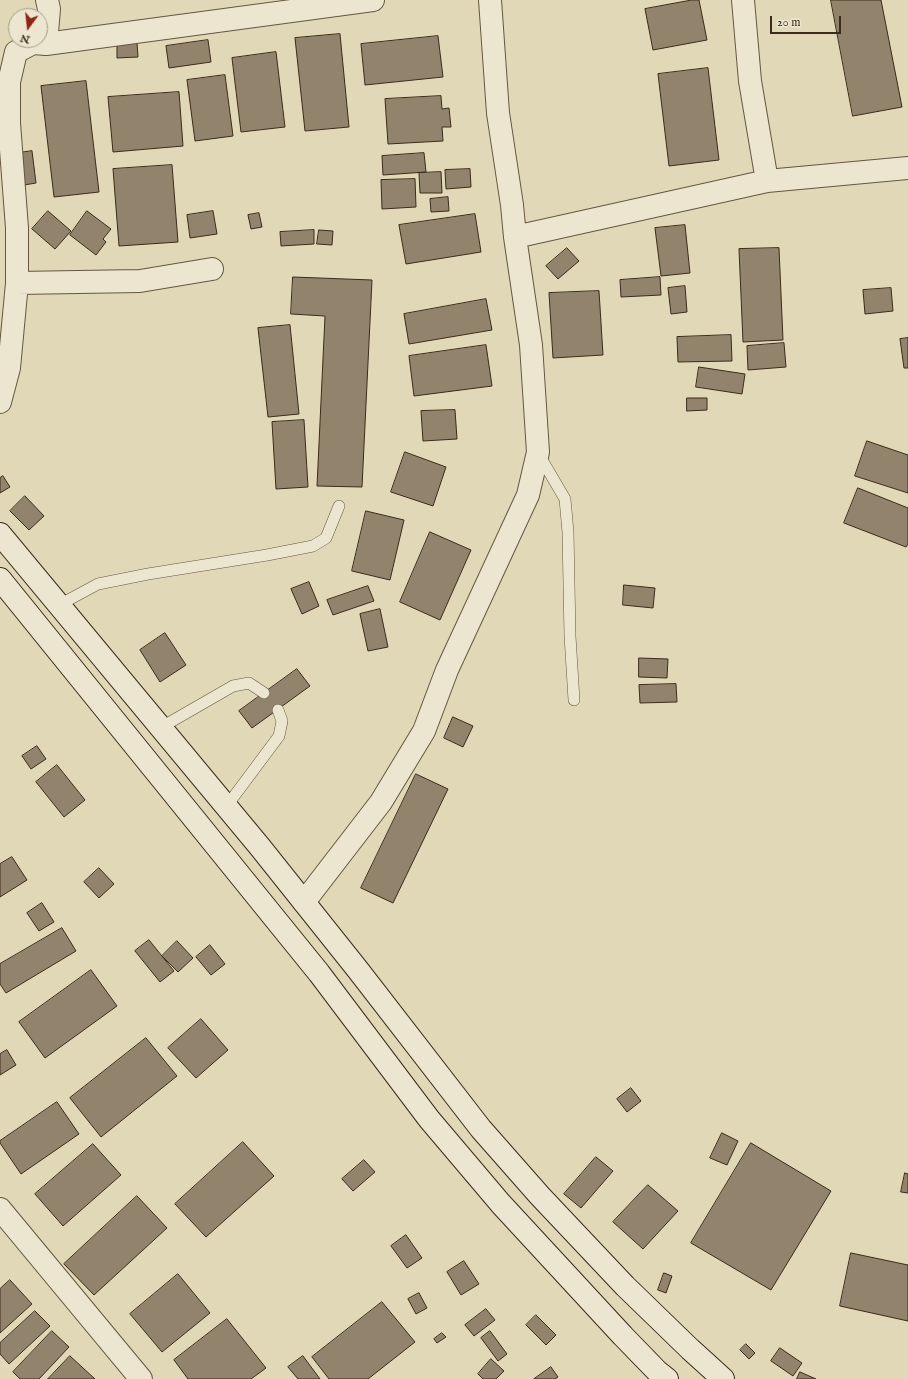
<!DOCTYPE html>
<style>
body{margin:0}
#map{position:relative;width:908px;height:1379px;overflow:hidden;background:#e1d8b7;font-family:"IM FELL English",serif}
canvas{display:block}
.north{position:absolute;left:8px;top:8px;width:40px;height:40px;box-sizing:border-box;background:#ece6d0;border:1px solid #a69b87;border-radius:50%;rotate:195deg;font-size:11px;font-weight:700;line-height:16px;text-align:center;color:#3c2a1a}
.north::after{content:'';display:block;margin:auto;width:14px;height:18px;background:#8f2418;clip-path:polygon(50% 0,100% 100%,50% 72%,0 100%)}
.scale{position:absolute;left:770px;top:16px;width:71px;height:18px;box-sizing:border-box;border:2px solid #3c2a1a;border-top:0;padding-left:5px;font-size:12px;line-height:14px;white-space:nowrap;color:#3c2a1a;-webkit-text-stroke:3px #ece6d0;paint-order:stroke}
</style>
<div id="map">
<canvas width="908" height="1379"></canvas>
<div class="north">N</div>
<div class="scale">20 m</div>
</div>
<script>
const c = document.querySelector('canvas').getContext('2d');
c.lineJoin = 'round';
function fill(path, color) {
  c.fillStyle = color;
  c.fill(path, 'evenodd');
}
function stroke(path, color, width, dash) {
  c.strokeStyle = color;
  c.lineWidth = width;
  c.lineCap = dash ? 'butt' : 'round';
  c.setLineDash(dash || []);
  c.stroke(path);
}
const building = new Path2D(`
 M692,0H699L707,40L653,50L645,9Z
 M831,0H881L902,107L853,116Z
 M340,34L349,127L305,131L295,38Z
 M438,36L443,77L365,85L361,44Z
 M208,40L211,62L169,68L166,46Z
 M137,43L138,57L117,58V44Z
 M276,52L285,127L241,132L232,58Z
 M708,68L719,160L669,166L658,74Z
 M225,75L233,136L195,141L187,80Z
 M86,81L99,192L54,197L41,86Z
 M179,92L183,146L113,152L108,97Z
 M441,96L442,109L449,108L451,127H442L443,141L388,144L385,99Z
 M32,151L36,183L24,185L19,153Z
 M424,153L426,172L383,175L382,156Z
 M172,165L178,242L119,246L113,169Z
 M470,169L471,187L446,189L445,170Z
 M441,172L442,193H420L419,173Z
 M415,179L416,207L382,209L381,180Z
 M448,197L449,211L431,212L430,199Z
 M48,211L71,231L55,249L32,229Z
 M87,211L111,229L103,239L106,242L96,255L70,235Z
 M213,211L217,234L190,238L187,215Z
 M259,213L262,227L251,229L248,215Z
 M475,214L481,252L406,264L399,225Z
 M685,225L690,273L661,276L655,228Z
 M314,230V244L281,246L280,232Z
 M319,230L333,231L332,245L317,244Z
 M567,248L579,261L558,279L546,266Z
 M779,248L783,340L743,342L739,249Z
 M293,277L372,280L362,487L317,486L325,316L291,314Z
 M660,277L661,295L621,297L620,280Z
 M685,286L687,312L671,314L668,288Z
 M891,288L893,311L865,314L863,290Z
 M599,291L603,355L553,358L549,293Z
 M486,299L492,330L409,344L404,314Z
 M290,325L299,414L268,417L258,328Z
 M731,335L732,361L678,362L677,337Z
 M908,338V368H904L900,339Z
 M784,343L786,367L748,370L747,346Z
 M486,345L492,386L414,396L409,356Z
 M699,367L745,374L742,394L696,387Z
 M687,398H707V410L687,411Z
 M455,410L457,439L423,441L421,411Z
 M304,420L308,487L276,489L272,422Z
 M867,441L908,455V493L855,476Z
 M405,452L446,467L433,506L391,492Z
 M3,476L10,487L0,493V478Z
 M858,488L908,508V544L906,547L844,523Z
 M25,496L44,516L29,530L10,511Z
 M366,511L404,520L390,580L352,571Z
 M430,532L471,550L440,620L400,602Z
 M309,582L319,606L302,614L291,589Z
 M624,585L655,588L653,608L623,605Z
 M368,586L374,601L333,615L327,600Z
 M380,609L388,647L368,651L360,614Z
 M165,633L186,665L160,682L140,650Z
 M639,658L668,659L667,678L639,677Z
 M297,669L310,686L252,728L239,711Z
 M676,684L677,702L640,703L639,685Z
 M453,717L473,726L463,747L444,738Z
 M37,746L46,759L31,769L22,756Z
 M57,765L85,800L64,817L36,782Z
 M416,774L448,789L393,903L361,888Z
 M12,857L27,880L0,897V864Z
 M99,868L114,884L99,898L84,882Z
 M42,903L54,922L39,931L27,913Z
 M62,928L76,951L6,993L0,984V964Z
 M149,940L174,971L160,982L135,951Z
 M177,941L193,958L178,972L162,956Z
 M210,945L225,964L211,975L196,957Z
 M91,970L117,1006L45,1058L19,1022Z
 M201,1019L228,1050L196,1078L168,1048Z
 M146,1038L177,1076L101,1137L70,1098Z
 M7,1050L16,1065L0,1075V1054Z
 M631,1088L641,1101L627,1112L617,1099Z
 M57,1102L79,1134L21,1174L0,1143V1141Z
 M722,1133L738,1141L727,1165L710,1158Z
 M243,1142L274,1176L206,1237L175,1204Z
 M751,1143L831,1191L771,1290L691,1243Z
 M93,1144L121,1175L63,1226L35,1194Z
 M596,1157L613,1171L581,1208L564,1194Z
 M364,1160L375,1172L353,1191L342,1179Z
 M905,1173L908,1174V1193L901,1192Z
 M648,1185L678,1211L643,1249L613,1222Z
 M137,1196L167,1228L94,1295L64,1264Z
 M406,1235L422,1258L407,1268L391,1246Z
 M851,1253L908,1265V1321L840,1306Z
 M464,1261L479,1284L461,1295L447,1272Z
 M664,1273L672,1276L666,1293L658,1290Z
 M178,1274L210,1313L162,1352L130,1314Z
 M10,1280L32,1304L0,1333V1289Z
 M419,1293L427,1308L416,1314L408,1299Z
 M382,1302L415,1342L368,1379H329L312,1357Z
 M486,1309L495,1320L474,1336L465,1325Z
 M35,1311L50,1326L9,1364L0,1354V1343Z
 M536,1315L556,1335L546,1345L526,1325Z
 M227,1319L266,1368L251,1379H188L174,1360Z
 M52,1331L69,1347L39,1379H20L13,1372Z
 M490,1331L507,1354L498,1361L481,1338Z
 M442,1333L446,1337L437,1343L434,1339Z
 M746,1344L755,1353L749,1359L740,1350Z
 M780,1348L802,1363L793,1376L771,1361Z
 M70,1356L95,1379H48Z
 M303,1356L320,1379H298L288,1367Z
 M491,1359L504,1371L496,1379H483L478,1374Z
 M551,1367L558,1377L555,1379H534Z
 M800,1372L816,1379H797Z`);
fill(building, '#92846c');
stroke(building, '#3c2a1a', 1);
const lane = new Path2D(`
 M538,453L565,499L568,532L570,636L574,700
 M59,605L98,584L148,574L267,555L313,546L326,538L339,506
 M160,728L233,686L249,683L264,693
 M226,807L279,736L282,721L278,710`);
const street = new Path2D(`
 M743,0L750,81L767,181
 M46,44L49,9L47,0
 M515,237L767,181L908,168
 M17,283L140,281L212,269
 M0,402L9,368L17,283V228L9,123V82L16,52L33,43L46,44L373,0
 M304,902L381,802L424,731L447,670L528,495L538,452L531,345L515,237L512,205L498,113L490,0
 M0,1209L141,1379`);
const secondary = new Path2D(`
 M0,534L260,847L358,970L481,1129L540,1196L625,1286L690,1349L723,1379
 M0,579L319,973L429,1119L501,1204L623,1336L657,1371L667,1379`);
stroke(lane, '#655641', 12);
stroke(street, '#655641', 24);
stroke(secondary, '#3c2a1a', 24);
stroke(lane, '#ece6d0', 11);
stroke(street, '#ece6d0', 22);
stroke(secondary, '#ece6d0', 22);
</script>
